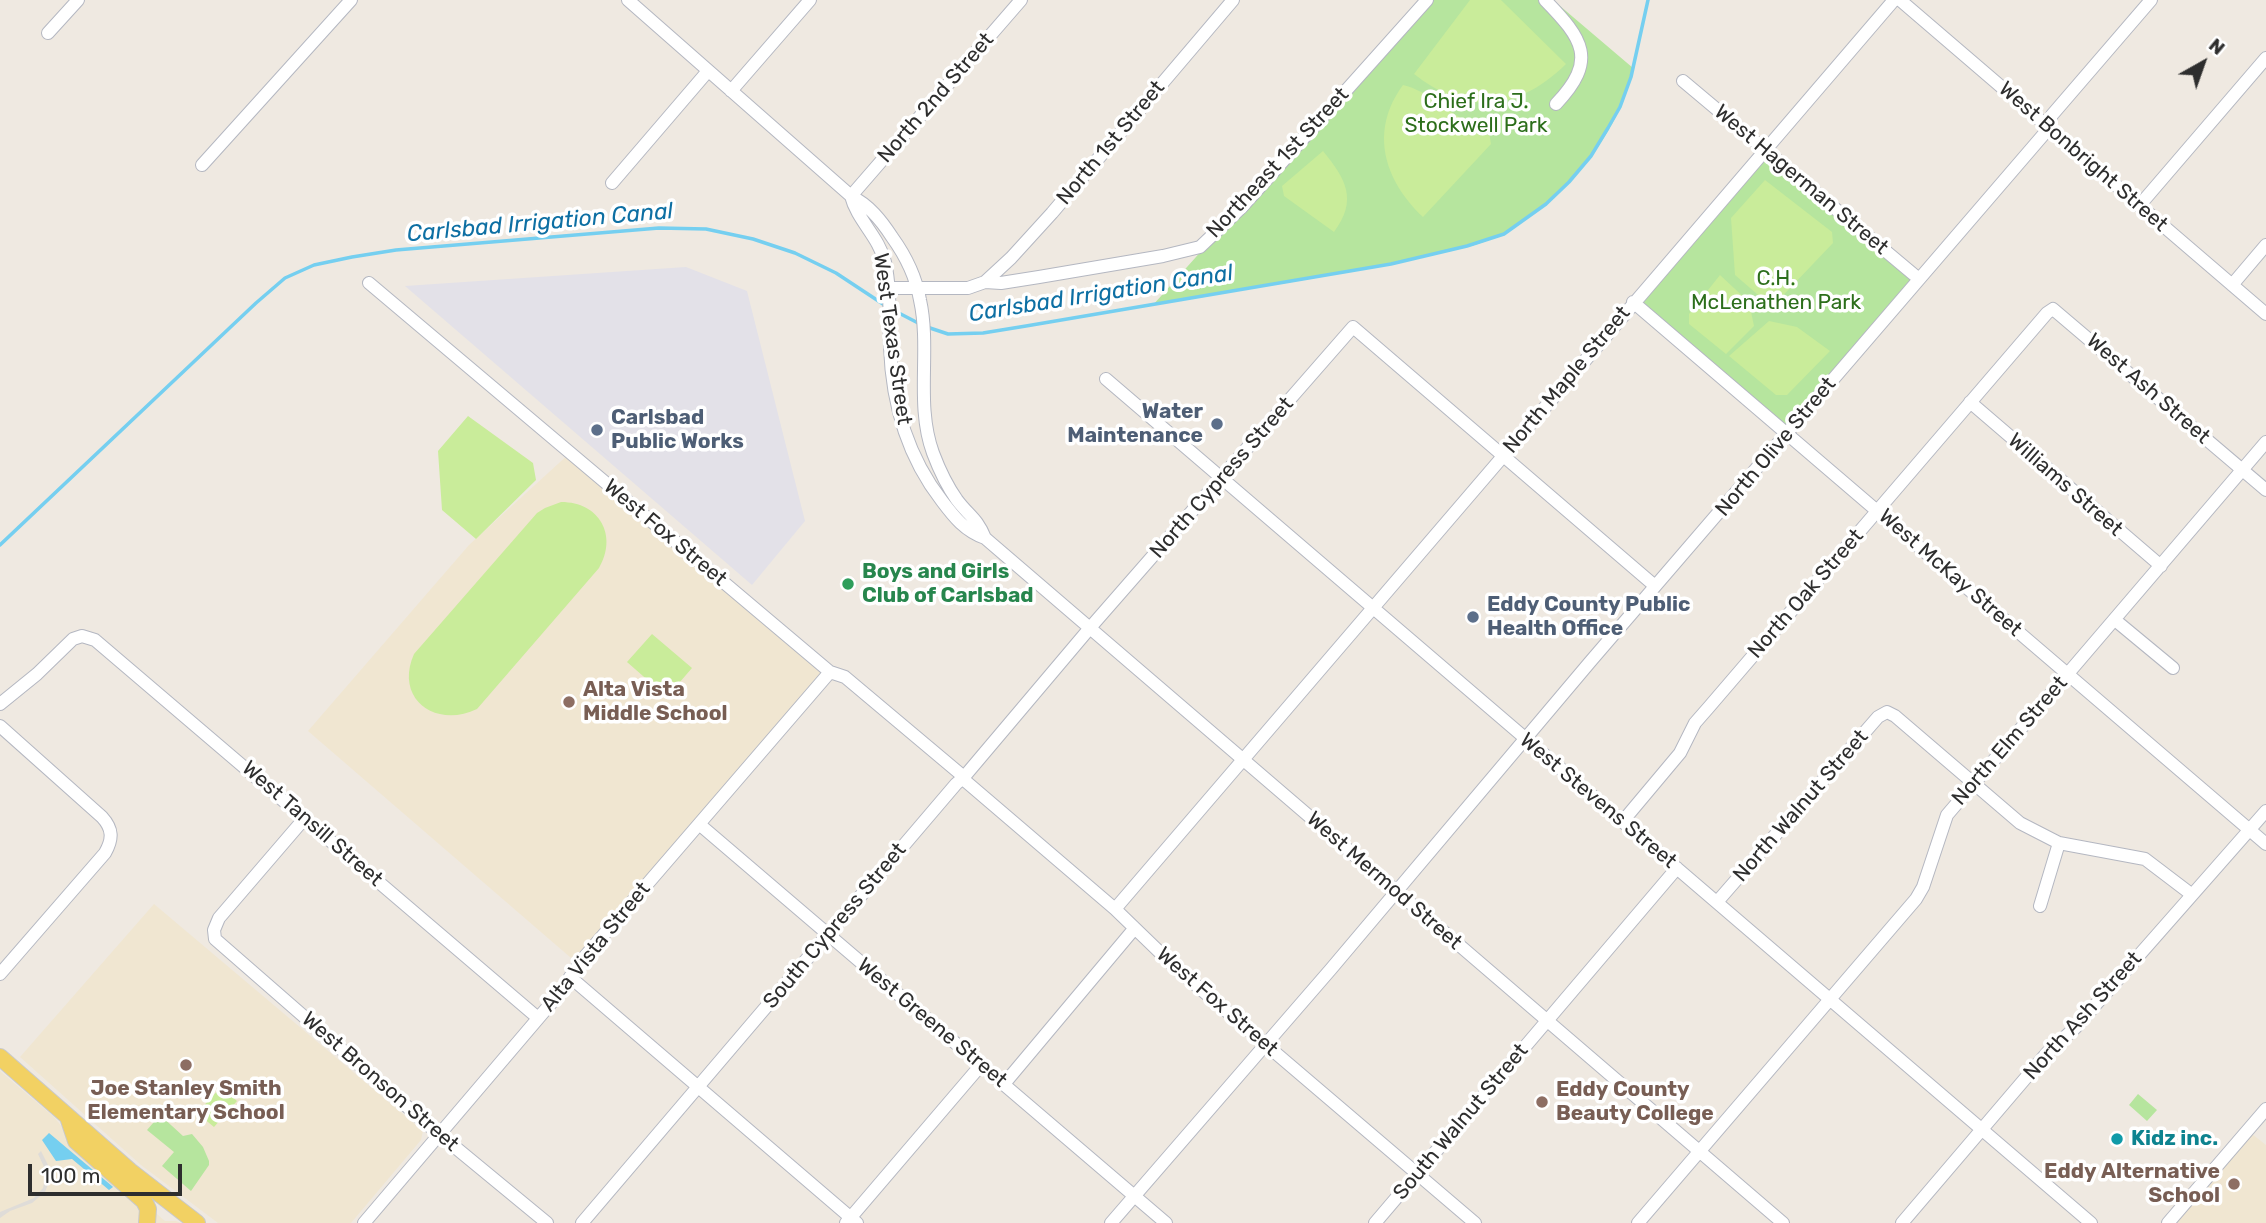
<!DOCTYPE html>
<style>
body{margin:0}
#map{position:relative;width:2266px;height:1223px;overflow:hidden;background:#efe9e1;font-family:Rubik,sans-serif}
canvas{display:block}
.north{position:absolute;left:2168px;top:28px;width:70px;height:70px;-webkit-text-stroke:5px #fff;paint-order:stroke;rotate:40deg;font-size:19px;font-weight:700;line-height:28px;text-align:center;color:#2e2e2e}
.north::after{content:'';display:block;margin:auto;width:24px;height:32px;background:#2e2e2e;clip-path:polygon(50% 0,100% 100%,50% 72%,0 100%)}
.scale{position:absolute;left:28px;top:1164px;width:154px;height:32px;box-sizing:border-box;border:4px solid #2e2e2e;border-top:0;padding-left:9px;font-size:21px;line-height:24px;white-space:nowrap;color:#2e2e2e;-webkit-text-stroke:5px #fff;paint-order:stroke}
</style>
<div id="map">
<canvas width="2266" height="1223"></canvas>
<div class="north">N</div>
<div class="scale">100 m</div>
</div>
<script>
const c = document.querySelector('canvas').getContext('2d');
c.lineJoin = 'round';
function fill(path, color) {
  c.fillStyle = color;
  c.fill(path, 'evenodd');
}
function stroke(path, color, width, dash) {
  c.strokeStyle = color;
  c.lineWidth = width;
  c.lineCap = dash ? 'butt' : 'round';
  c.setLineDash(dash || []);
  c.stroke(path);
}
function drawText(font, color, halo, rows, align = 'center') {
  c.font = font + ' Rubik,sans-serif';
  c.lineWidth = 7;
  c.setLineDash([]);
  c.textBaseline = 'middle';
  c.strokeStyle = halo;
  c.fillStyle = color;
  for (const [text, x, y, turn = 0] of rows) {
    c.save();
    c.translate(x, y);
    c.rotate((+turn || 0) * Math.PI / 180);
    c.textAlign = isNaN(turn) ? turn : align;
    if (halo) c.strokeText(text, 0, 0);
    c.fillText(text, 0, 0);
    c.restore();
  }
}
fill(new Path2D(`
 M686,267L747,291L805,521L752,585L405,286Z`), '#e3e1e8');
fill(new Path2D(`
 M570,453L830,672L578,964L308,731L469,545Z
 M154,904L423,1131L421,1140L351,1223H218L141,1165L20,1057Z
 M0,1071L54,1117L77,1145L165,1221H176L181,1223H0Z
 M2247,1130L2266,1145V1223H2168Z`), '#f0e6d1');
fill(new Path2D(`
 M1426,0H1553L1633,68C1619,136 1564,198 1506,232C1483,246 1451,250 1425,256C1335,277 1243,289 1153,305Z
 M1764,150L1919,279L1787,432L1633,302Z
 M2138,1094L2157,1110L2147,1121L2129,1105Z
 M160,1115L183,1136L192,1134L203,1147L209,1161V1165L191,1191L162,1166L174,1152L147,1130Z`), '#b6e59e');
fill(new Path2D(`
 M1470,0H1501L1566,64C1518,111 1467,116 1414,74Z
 M1403,85C1428,91 1446,111 1468,122C1475,126 1482,127 1489,132L1491,144L1423,217C1384,180 1369,131 1403,85Z
 M1323,151C1346,179 1358,200 1334,232L1284,196L1282,186Z
 M1765,180L1832,232L1833,243L1772,307L1735,275L1731,218Z
 M1720,275L1749,302L1754,326L1726,354L1689,324V314Z
 M1769,321L1797,327L1830,351L1787,395H1776L1729,356Z
 M468,416L533,463L536,480L476,539L442,510L438,451Z
 M561,502C600,502 618,536 599,568L477,709C436,729 394,699 414,654L537,513L545,508Z
 M652,634L692,668L667,697L627,662Z
 M221,1087L237,1101L214,1127L197,1113Z`), '#c9ec9a');
fill(new Path2D(`
 M41,1151L50,1169V1179L45,1192L32,1203L10,1211L0,1218V1212L34,1198L43,1188L46,1171L38,1154Z`), '#dfdcd8');
fill(new Path2D(`
 M49,1133L112,1186L113,1187L109,1190L72,1159L56,1161L42,1140Z`), '#75cff0');
stroke(new Path2D(`
 M893,310L920,324
 M927,327L948,334L983,333L1026,326L1391,264L1467,246L1504,234L1546,204L1569,182L1591,156L1608,128L1620,107L1631,77L1648,0
 M0,545L256,303L285,278L314,265L352,257L396,250L659,228L706,229L753,239L795,253L836,273L886,306`), '#75cff0', 3.5);
const minor = new Path2D(`
 M628,0L851,196C869,205 881,220 892,237C905,255 916,277 920,300C931,350 915,404 933,453C939,469 947,486 957,500C969,516 977,518 985,538
 M1545,0C1583,39 1598,60 1556,104
 M1900,0L2266,314
 M48,33L78,0
 M1683,81L1919,279
 M731,91L810,0
 M202,165L351,0
 M612,183L708,71
 M851,196C857,220 879,237 885,262C891,290 889,318 890,347C892,403 907,456 942,501C954,517 965,531 985,538L1783,1223
 M851,196L1021,0
 M2139,206L2266,58
 M985,282L1011,258L1052,213L1233,0
 M369,283L830,672L845,677L964,777
 M2232,285L2266,245
 M889,288H968L985,282L1001,283L1039,277L1163,256L1200,247L1241,208L1427,0
 M1633,302L2266,844
 M1106,379L2091,1223
 M1970,402L2161,566
 M2115,620L2173,668
 M0,704L37,674L73,639L82,636L95,640L538,1018
 M0,726L102,817C113,829 113,839 105,853L0,974
 M963,779L1115,909L1176,968L1475,1223
 M304,819L219,918L214,930L215,939L427,1124L547,1223
 M1623,821L1680,753L1695,723L1709,707L2047,313L2053,309L2266,490
 M699,824L1166,1223
 M1717,902L1878,717L1887,712L1895,716L2020,823L2059,843L2145,859L2191,894
 M2040,906L2059,843
 M1115,909L1894,0
 M570,977L857,1223
 M1004,1084L1134,929
 M364,1223L564,988L581,961L830,672
 M582,1223L956,784L964,777L1089,629L1353,327L1655,586
 M846,1223L981,1065
 M1111,1223L1331,969L1590,662L2044,134L2052,115L2151,0
 M1375,1223L1677,868
 M1638,1223L1916,899L1923,887L1947,815L2266,442
 M1902,1223L2047,1053L2075,1028L2266,811
 M2168,1223L2266,1109`);
const major = new Path2D(`
 M0,1057L130,1171L197,1223
 M68,1117L76,1141L144,1201L148,1209L147,1223`);
stroke(minor, '#b4b7c1', 14);
stroke(major, '#c9c9c9', 18);
stroke(minor, '#fff', 12);
stroke(major, '#f2d163', 16);
for (const [x, y, r, color] of [
 [1217,424,7,"#5c6f8a"],
 [597,430,7,"#5c6f8a"],
 [848,584,7,"#2e9e5b"],
 [1473,617,7,"#5c6f8a"],
 [569,702,7,"#8d6e63"],
 [186,1065,7,"#8d6e63"],
 [1542,1102,7,"#8d6e63"],
 [2117,1139,7,"#0f9aa8"],
 [2234,1184,7,"#8d6e63"]
]) {
  const dot = new Path2D();
  dot.arc(x, y, r, 0, 2 * Math.PI);
  c.fillStyle = color;
  c.fill(dot);
  stroke(dot, '#fff', 2.5);
}
drawText('21px', '#2e2e2e', '#fff', [
 ["North 2nd Street",936,98,-49],
 ["North 1st Street",1111,143,-50],
 ["West Bonbright Street",2083,157,41],
 ["Northeast 1st Street",1278,163,-47],
 ["West Hagerman Street",1801,180,40],
 ["West Texas Street",892,339,82],
 ["North Maple Street",1567,380,-50],
 ["West Ash Street",2148,389,41],
 ["North Olive Street",1776,447,-50],
 ["North Cypress Street",1222,478,-49],
 ["Williams Street",2065,485,41],
 ["West Fox Street",665,533,40],
 ["West McKay Street",1950,573,41],
 ["North Oak Street",1806,594,-49],
 ["North Elm Street",2010,741,-49],
 ["West Stevens Street",1598,801,40],
 ["North Walnut Street",1801,806,-49],
 ["West Tansill Street",312,824,41],
 ["West Mermod Street",1384,881,41],
 ["South Cypress Street",835,926,-50],
 ["Alta Vista Street",596,947,-51],
 ["West Fox Street",1217,1002,41],
 ["North Ash Street",2083,1016,-48],
 ["West Greene Street",932,1023,40],
 ["West Bronson Street",380,1082,41],
 ["South Walnut Street",1461,1122,-50]
]);
drawText('21px', '#2c6e1b', '#fff', [
 ["Chief Ira J.",1476,102],
 ["Stockwell Park",1476,126],
 ["C.H.",1776,279],
 ["McLenathen Park",1776,303]
]);
drawText('bold 21px', '#4e5e75', '#fff', [
 ["Water",1203,412,"right"],
 ["Maintenance",1203,436,"right"],
 ["Carlsbad",611,418],
 ["Public Works",611,442],
 ["Eddy County Public",1487,605],
 ["Health Office",1487,629]
], 'left');
drawText('bold 21px', '#27864d', '#fff', [
 ["Boys and Girls",862,572],
 ["Club of Carlsbad",862,596]
], 'left');
drawText('bold 21px', '#785e54', '#fff', [
 ["Alta Vista",583,690],
 ["Middle School",583,714],
 ["Joe Stanley Smith",186,1089,"center"],
 ["Elementary School",186,1113,"center"],
 ["Eddy County",1556,1090],
 ["Beauty College",1556,1114],
 ["Eddy Alternative",2220,1172,"right"],
 ["School",2220,1196,"right"]
], 'left');
drawText('bold 21px', '#0d838f', '#fff', [
 ["Kidz inc.",2131,1139]
], 'left');
drawText('italic 23px', '#0d6fa3', '#fff', [
 ["Carlsbad Irrigation Canal",540,223,-5],
 ["Carlsbad Irrigation Canal",1101,294,-9]
]);
</script>
